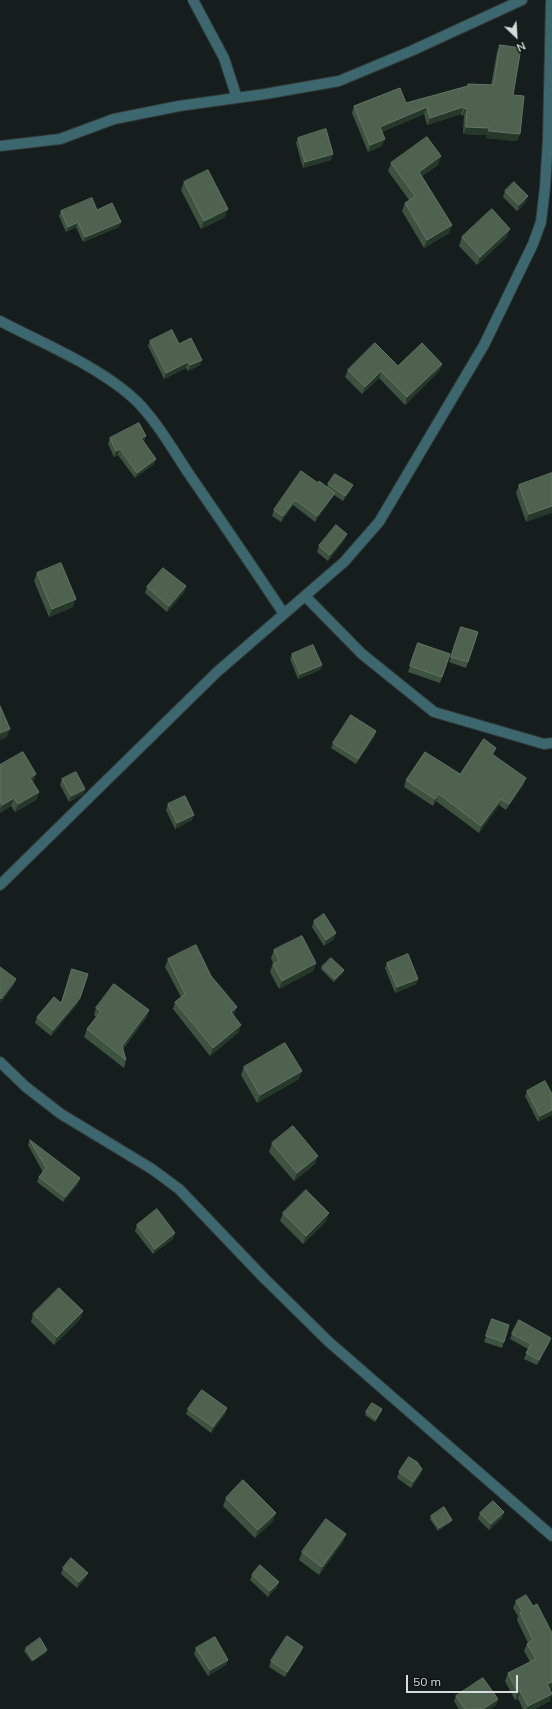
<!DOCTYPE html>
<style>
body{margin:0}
#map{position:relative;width:552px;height:1709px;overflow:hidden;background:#151e1c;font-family:Mulish,sans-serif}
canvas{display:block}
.north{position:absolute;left:496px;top:16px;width:40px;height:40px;-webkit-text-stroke:3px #0c1513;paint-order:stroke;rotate:155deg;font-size:11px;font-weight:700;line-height:16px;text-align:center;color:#d6dcda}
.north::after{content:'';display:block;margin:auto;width:14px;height:18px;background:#d6dcda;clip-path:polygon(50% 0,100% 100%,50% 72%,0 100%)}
.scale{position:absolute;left:406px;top:1675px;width:112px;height:18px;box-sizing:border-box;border:2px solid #d6dcda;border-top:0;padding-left:5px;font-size:12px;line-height:14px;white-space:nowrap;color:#d6dcda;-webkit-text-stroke:3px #0c1513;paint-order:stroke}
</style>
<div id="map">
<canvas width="552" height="1709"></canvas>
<div class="north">N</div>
<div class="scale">50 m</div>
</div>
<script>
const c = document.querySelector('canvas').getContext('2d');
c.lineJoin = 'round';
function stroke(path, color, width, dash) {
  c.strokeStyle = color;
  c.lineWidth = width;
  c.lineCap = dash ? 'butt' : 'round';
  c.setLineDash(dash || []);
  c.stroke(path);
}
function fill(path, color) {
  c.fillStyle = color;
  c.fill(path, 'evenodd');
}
const street = new Path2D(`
 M193,0L224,58L237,98
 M0,146L60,139L114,119L179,106L265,94L339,81L411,51L522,0
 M0,321C44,344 94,364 131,396C152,414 172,448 187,471C220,519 252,566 284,614
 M305,596L362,654L434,712L544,744L552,743
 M0,885L217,672L344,562L379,522L484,345L533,244L541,222L545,187L548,140L551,0
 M0,1062L26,1087L61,1114L152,1169L179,1189L264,1278L329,1342L552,1536`);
stroke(street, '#303937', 12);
stroke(street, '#3d676e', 10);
fill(new Path2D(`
 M500,45L513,95L517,141L486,138L487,135L463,134L464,115L462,116L461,114L427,125L424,114L382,132V146L368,152L352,113L354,106L406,103L467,86L468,84L491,85L497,52Z
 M298,138L331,160L303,168L296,143Z
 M391,163L438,165L422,176L452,225L449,233L424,248L402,211L405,203L409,200L388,171Z
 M184,182L225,217L201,229L181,190Z
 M505,191L526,202L517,211L503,197Z
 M97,210L119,227L83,242L76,227L66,232L59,216L61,211Z
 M462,237H507L477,265L459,246Z
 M150,341L179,344L200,365L188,371L186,368L164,379L148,346Z
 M442,364L439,371L405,405L379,378L362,394L345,377L348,370Z
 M110,438L144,442L154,464L135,478L118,455L114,457L108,444Z
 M552,473L526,522L516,493L519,485Z
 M318,483L327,487L328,484L353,485L350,491L343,501L334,495L332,498L315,522L293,505L281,522L272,516L274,510Z
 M345,539L328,561L317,552L319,546Z
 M37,573L73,607L49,617L34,581Z
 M186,586L184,592L167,612L145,593L147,587Z
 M461,627L478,632L466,668L449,662Z
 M418,643L450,654L440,683L408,672Z
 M292,654L322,665L320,670L298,679L290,659Z
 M376,731L374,737L356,764L331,748L333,743Z
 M494,754L493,755L524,784L506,810L499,805L479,833L436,801L433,806L404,787L406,780L460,774Z
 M0,765L33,782L39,792L36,800L15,812L11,806L0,813Z
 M62,779L85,789L83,794L69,802L60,785Z
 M168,804L192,820L175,829L166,810Z
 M314,921L334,939L324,946L312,927Z
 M274,950L316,963L313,971L279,989L270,972L273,963L271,958Z
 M168,959L211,976L234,1015L239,1032L210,1056L173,1009L175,1002L181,997L165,967Z
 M387,963L418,979L416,984L395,993L385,968Z
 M322,967L344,970L343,973L334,982L321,969Z
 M61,1003H78L51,1036L35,1023L37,1017Z
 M96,1008L149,1010L146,1018L123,1049L126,1060L124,1068L84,1037L87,1029L96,1017L94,1015Z
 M244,1067L299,1079L257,1103L241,1075Z
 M527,1091L552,1094L538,1122L525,1096Z
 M30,1140L80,1178L78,1184L63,1202L37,1182L39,1177L43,1172L28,1145Z
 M272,1143L315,1164L294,1181L269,1152Z
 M283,1213L326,1221L303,1244L280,1221Z
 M137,1225L173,1239L153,1254L135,1231Z
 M83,1311L80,1319L54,1345L31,1322L33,1314Z
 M492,1319L509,1325L502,1348L484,1342Z
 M512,1334L549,1343L537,1365L524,1359L528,1349L510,1339Z
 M227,1408L225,1414L211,1433L186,1414L188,1409Z
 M382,1409L381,1412L375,1422L365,1415L366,1412Z
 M399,1472L420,1475L411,1488L397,1478Z
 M226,1498L273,1521L255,1538L223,1506Z
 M504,1512L502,1518L489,1530L478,1519L480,1513Z
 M431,1516L452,1520L451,1522L438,1531L430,1519Z
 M346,1534L343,1542L319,1575L299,1560L302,1552Z
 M63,1568L86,1578L77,1588L61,1574Z
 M252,1575L277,1587L268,1597L250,1580Z
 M516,1601L533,1606L552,1633V1688L550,1689V1701L535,1709H523L518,1699L515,1700L505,1681L508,1673L530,1662L524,1651L527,1644L528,1643L517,1620L518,1616L513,1608Z
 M303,1647L301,1652L285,1677L269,1667L271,1661Z
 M26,1648L46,1653L32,1662L24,1651Z
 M196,1648L228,1660L226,1665L208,1676L194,1654Z
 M456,1696L498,1699L496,1705L490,1709H459L454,1701Z`), '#3d533f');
fill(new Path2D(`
 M427,107L424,114L377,134L380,127Z
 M463,107L461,114L427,125L430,118Z
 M467,108L464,115L462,116L465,109Z
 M466,127L489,128L487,135L463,134Z
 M489,131L520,134L517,141L486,138Z
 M385,139L382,146L368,152L370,145Z
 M333,154L331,160L303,168L305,162Z
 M441,156L438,165L416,180L419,172Z
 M528,196L526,202L517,211L519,205Z
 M228,209L225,217L201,229L204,221Z
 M78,222L76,227L66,232L68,227Z
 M121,222L119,227L83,242L85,237Z
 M452,225L449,233L424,248L427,240Z
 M510,229L507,237L477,265L480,257Z
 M202,360L200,365L188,371L190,365Z
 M188,362L186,368L164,379L166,373Z
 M442,364L439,371L405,405L407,397Z
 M381,371L379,378L362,394L365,387Z
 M146,436L144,442L141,438Z
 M120,449L118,455L114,457L116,451Z
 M156,459L154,464L135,478L137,473Z
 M353,485L350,491L343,501L345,496Z
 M335,493L332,498L315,522L317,516Z
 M295,500L293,505L281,522L283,516Z
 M552,506V513L526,522L529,514Z
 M347,534L345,539L328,561L330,555Z
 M186,586L184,592L167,612L169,606Z
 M76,599L73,607L49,617L52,609Z
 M322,665L320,670L298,679L300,674Z
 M10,729L7,737L0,740V733Z
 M376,731L374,737L356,764L358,759Z
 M496,748L494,754L489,761L492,754Z
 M36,774L33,783L30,778Z
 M526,778L524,784L506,810L509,804Z
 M85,789L83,794L69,802L71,796Z
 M39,792L36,800L15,812L18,804Z
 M439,794L436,801L433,806L435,799Z
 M14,798L11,806L0,813V810L2,805Z
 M501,799L499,805L479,833L481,826Z
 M194,815L192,820L175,829L177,823Z
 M336,933L334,939L324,946L326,940Z
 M316,963L313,971L279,989L282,981Z
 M344,970L343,973L334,982L335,979Z
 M16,979L14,985L0,1004L1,999Z
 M418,979L416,984L395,993L397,987Z
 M80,998L78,1003L51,1036L53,1030Z
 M237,1007L234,1015L231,1012Z
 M149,1010L146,1018L119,1053L122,1046Z
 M241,1025L239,1032L210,1056L213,1048Z
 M302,1071L299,1079L257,1103L260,1095Z
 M552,1110V1115L538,1122L540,1116Z
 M318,1156L315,1164L294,1181L297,1173Z
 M80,1178L78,1184L63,1202L65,1197Z
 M329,1213L326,1221L303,1244L306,1236Z
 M175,1233L173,1239L153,1254L155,1249Z
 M83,1311L80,1319L54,1345L57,1337Z
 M551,1338L549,1343L537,1365L539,1360Z
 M227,1408L225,1414L211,1433L213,1427Z
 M422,1469L420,1475L411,1488L413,1482Z
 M504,1512L502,1518L489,1530L491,1524Z
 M276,1513L273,1521L255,1538L258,1530Z
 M452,1520L451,1522L438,1531L439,1528Z
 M346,1534L343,1542L319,1575L322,1567Z
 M88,1573L86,1578L77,1588L79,1582Z
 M279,1582L277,1587L268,1597L270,1591Z
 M303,1647L301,1652L285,1677L287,1672Z
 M47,1650L46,1653L32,1662L33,1660Z
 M228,1660L226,1665L208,1676L210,1670Z
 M552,1682V1688L545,1692L547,1684Z
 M520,1691L518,1699L515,1700L518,1693Z
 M552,1694L550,1701L535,1709H527L528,1706Z
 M498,1699L496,1705L490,1709H483Z`), '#26382a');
const building = new Path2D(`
 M500,45L521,48L513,95L524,96L520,134L489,131V128L466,127L467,108L465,109L463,107L430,118L427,107L380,127L385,139L370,145L354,106L400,88L406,103L468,86V84L493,85Z
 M326,129L333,154L305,162L298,138Z
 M427,137L441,156L419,172L452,225L427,240L405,203L415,196L391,163Z
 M208,170L228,209L204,221L184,182Z
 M514,182L528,196L519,205L505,191Z
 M92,198L97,210L112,203L121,222L85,237L78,222L68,227L61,211Z
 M492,209L510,229L480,257L462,237Z
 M172,330L179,344L191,338L202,360L190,365L188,362L166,373L150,341Z
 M375,343L398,366L422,343L442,364L407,397L381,371L365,387L348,370Z
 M139,423L146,436L141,438L156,459L137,473L120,449L116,451L110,438Z
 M301,471L318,483L319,481L335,493L317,516L295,500L283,516L274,510Z
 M552,473V506L529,514L519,485Z
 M335,474L353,485L345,496L328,484Z
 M336,525L347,534L330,555L319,546Z
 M61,563L76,599L52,609L37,573Z
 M163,568L186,586L169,606L147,587Z
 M461,627L478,632L468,662L451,657Z
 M418,643L450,654L442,677L410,666Z
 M313,645L322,665L300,674L292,654Z
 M0,706L10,729L0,733Z
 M351,715L376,731L358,759L333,743Z
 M484,739L496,748L492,754L526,778L509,804L501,799L481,826L439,794L435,799L406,780L425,752L460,774Z
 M23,752L36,774L30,778L39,792L18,804L14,798L2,805L0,801V765Z
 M76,772L85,789L71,796L62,779Z
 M185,796L194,815L177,823L168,804Z
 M324,914L336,933L326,940L314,921Z
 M302,936L316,963L282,981L273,964L279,961L274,950Z
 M196,945L211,976L237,1007L231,1012L241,1025L213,1048L175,1002L185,994L168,959Z
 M408,954L418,979L397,987L387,963Z
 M331,958L344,970L335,979L322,967Z
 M0,967L16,979L1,999L0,998Z
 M72,969L88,974L80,998L53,1030L37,1017L54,997L61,1003Z
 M114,984L149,1010L122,1046L126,1060L87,1029L101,1011L96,1008Z
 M285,1043L302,1071L260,1095L244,1067Z
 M545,1081L552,1094V1110L540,1116L527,1091Z
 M293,1126L318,1156L297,1173L272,1143Z
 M30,1140L80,1178L65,1197L39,1177L46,1168Z
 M306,1190L329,1213L306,1236L283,1213Z
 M157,1209L175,1233L155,1249L137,1225Z
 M59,1288L83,1311L57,1337L33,1314Z
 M492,1319L509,1325L504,1342L486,1336Z
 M519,1320L551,1338L539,1360L526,1353L531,1344L512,1334Z
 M202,1390L227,1408L213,1427L188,1409Z
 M372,1403L382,1409L376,1419L366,1412Z
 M409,1457L417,1462L422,1469L413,1482L399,1472Z
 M243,1480L276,1513L258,1530L226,1498Z
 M493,1501L504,1512L491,1524L480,1513Z
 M444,1507L452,1520L439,1528L431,1516Z
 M326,1519L346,1534L322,1567L302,1552Z
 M71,1558L88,1573L79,1582L63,1568Z
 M260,1565L279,1582L270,1591L252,1575Z
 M526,1595L533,1606L537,1604L552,1633V1682L547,1684L552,1694L528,1706L520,1691L518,1693L508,1673L536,1659L527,1644L533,1640L520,1613L522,1611L516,1601Z
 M287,1636L303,1647L287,1672L271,1661Z
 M215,1637L228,1660L210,1670L196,1648Z
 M40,1638L47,1650L33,1660L26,1648Z
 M483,1678L498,1699L483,1709H465L456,1696Z`);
fill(building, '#4e624f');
stroke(building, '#637565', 1);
</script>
